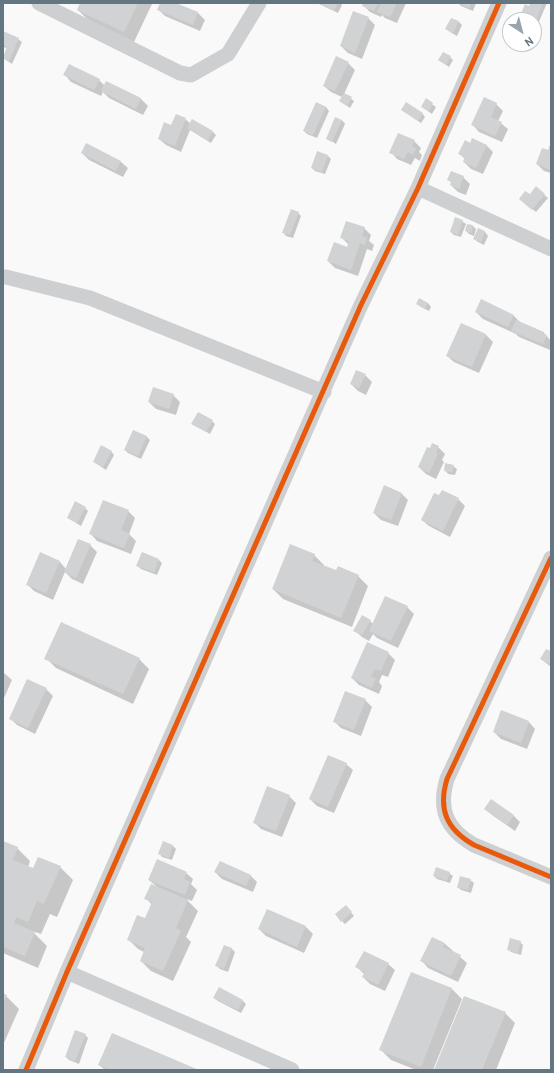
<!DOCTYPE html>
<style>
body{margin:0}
#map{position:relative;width:554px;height:1073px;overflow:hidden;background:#f9f9f9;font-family:Overpass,sans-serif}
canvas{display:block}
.frame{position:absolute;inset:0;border:4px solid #657683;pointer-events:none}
.north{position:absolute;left:502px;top:12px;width:40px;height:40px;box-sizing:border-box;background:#fff;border:1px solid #c1c8cd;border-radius:50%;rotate:144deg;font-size:11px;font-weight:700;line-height:16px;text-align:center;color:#657683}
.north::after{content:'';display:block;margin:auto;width:14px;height:18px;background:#99a4ac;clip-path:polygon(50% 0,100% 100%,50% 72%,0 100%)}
</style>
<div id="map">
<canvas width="554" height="1073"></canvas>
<div class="frame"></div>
<div class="north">N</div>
</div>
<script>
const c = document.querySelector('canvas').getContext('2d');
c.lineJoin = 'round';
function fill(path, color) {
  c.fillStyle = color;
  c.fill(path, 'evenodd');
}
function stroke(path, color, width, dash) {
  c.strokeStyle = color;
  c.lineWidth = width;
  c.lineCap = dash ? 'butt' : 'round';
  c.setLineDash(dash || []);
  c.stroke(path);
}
fill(new Path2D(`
 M81,3H151L152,4L134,42L88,20L78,10Z
 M161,3H174L198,13L205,20L200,31L165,16L158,9Z
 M317,3H340L342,5L338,13Z
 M364,3H406L397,23L385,18L382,15L381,17L370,12L363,5Z
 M458,3H476L473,11L461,6Z
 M531,3H547L538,24L534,23V20H528L521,15L529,7Z
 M368,18L375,25L362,59L348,53L341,46Z
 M451,19L459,22L462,25L457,36L450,32L447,29Z
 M3,32L18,39L22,42L12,64L3,58L7,48L3,47Z
 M450,57L453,60L449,67L439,60Z
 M348,63L355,70L344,94L354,101L350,108L340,101L342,97L331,92L324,86Z
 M65,75L99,80L105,86L107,82L141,99L148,106L143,115L109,98L103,92L101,96L71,82Z
 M426,100L436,107L432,114L422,107Z
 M317,103L326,107L329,111L317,138L307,134L304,131Z
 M496,104L503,111L498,121L508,129L502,142L479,132L473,125Z
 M402,110L422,113L425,117L421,123Z
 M185,119L191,124L193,121L213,132L216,135L211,143L190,130L181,152L166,145L159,139L172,126Z
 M342,120L345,124L336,144L327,138Z
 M414,141L421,148L419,152L422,155L420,161L415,158L411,165L397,159L391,152Z
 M87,144L121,162L128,168L123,177L89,160L82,153Z
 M470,144L487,146L493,152L483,174L471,169L464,162L465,159L459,153Z
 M551,144V173L544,171L537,164L548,151Z
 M328,156L331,159L325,174L315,171L312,168Z
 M463,177L470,184L466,195L458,192L451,185L452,183L449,180Z
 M536,188L548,198L536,212L524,202Z
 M298,213L301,216L293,238L286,236L283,232Z
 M462,221L466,224L461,237L454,235L451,232Z
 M468,225L473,226L476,229L474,236L469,234L466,231Z
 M364,228L371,235L369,241L374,245L372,251L367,249L358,276L335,268L328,261L348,248L349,245L342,238Z
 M478,230L485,232L488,236L484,245L478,242L474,239Z
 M428,303L431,307L429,311L421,307L418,304Z
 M476,312L514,316L520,322L544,333L551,341L550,350L519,337L516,334L483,319Z
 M461,324L486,335L493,342L479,373L454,362L447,356Z
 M365,375L372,382L366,395L358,391L351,384Z
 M173,395L180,402L176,415L156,409L149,402Z
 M212,421L215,424L210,434L193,424Z
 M133,432L147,437L150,440L141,459L128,453L125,450Z
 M438,447L445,454L442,460L444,462L436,479L426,474L419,467Z
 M111,451L114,455L106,470L94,462Z
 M453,466L457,469L455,475L448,474L445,470Z
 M401,493L408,500L398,526L381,520L374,513Z
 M458,499L465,506L450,537L429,526L422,520Z
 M104,501L128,511L135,518L129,534L136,541L131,554L97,541L91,534Z
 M85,508L88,511L81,526L68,518Z
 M90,545L97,552L83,584L72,579L65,572L53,600L34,591L27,584L41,554L60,562L66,569Z
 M314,555L324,565V567L336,572L358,576L368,586L352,627L283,599L273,589Z
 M159,560L162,563L157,575L141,569L138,566Z
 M407,607L414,614L398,648L377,638L373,634L369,641L362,637L355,631L370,621L373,624Z
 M546,650L551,652V667L541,659Z
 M388,653L395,660L388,677L382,675L379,682L382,686L379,694L359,685L352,678Z
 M46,658L139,659L149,669L133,704L56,668Z
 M3,672L12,680L4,698L3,697Z
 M46,689L53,696L35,734L17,725L10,718Z
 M365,700L372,707L361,736L341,728L334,721Z
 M529,722L535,729L527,749L501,739L494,732Z
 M346,764L353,770L334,813L317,806L310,799Z
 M289,796L296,803L282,837L261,829L254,822Z
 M491,800L514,816L520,822L515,831L492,815L485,809Z
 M3,842L17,848L30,861L28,867L34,870L60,867L73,880L57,917L50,914L41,934L32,931L47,946L38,968L3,953Z
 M163,843L173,846L176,849L172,860L162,857L159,853Z
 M215,872L250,875L257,882L253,892L222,879Z
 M186,873L193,879L191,884L197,890L192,901L186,899L198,911L186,937L191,942L173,981L151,971L141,961L144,952L138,949L128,939L145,919L152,905L146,898L157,887L149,880Z
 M449,873L453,876L450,883L437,879L434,876Z
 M470,880L474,883L471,893L461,890L458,887Z
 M268,910L306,927L313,934L304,953L266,936L259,929Z
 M349,910L354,916L345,924L342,921Z
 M432,938L445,944L467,963L458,982L428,968L422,961Z
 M520,942L523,945L521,955L511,952L508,949Z
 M224,946L232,949L235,952L228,972L220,969L217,966Z
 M388,964L395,970L385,991L370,984L363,977L364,974L357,967Z
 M412,973L452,989L462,999L433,1070H416L391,1060L381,1050Z
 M219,988L243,1001L246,1004L241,1013L218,1001L214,998Z
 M3,994L6,996L19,1009L3,1045Z
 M505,1013L515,1023L496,1070H436Z
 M85,1035L88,1038L79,1064L69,1060L66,1057Z
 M99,1065L197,1070H105Z`), '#0003');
fill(new Path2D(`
 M80,3H138L124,32L77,10Z
 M160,3H176L198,12L193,25L157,10Z
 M319,3H338L334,11Z
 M363,3H378L374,11L362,6Z
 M381,3H397L390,17L377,12Z
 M457,3H471L469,8Z
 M530,3H543L535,22L534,20L520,16L525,4L529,6Z
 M353,11L369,17L355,53L340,46Z
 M451,18L459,21L453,33L445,29Z
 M3,31L19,38L9,61L3,58L7,47L3,45Z
 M443,52L451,56L446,65L438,60Z
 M336,56L349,62L335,91L323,86Z
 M69,64L100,79L94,90L63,75Z
 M106,81L141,98L136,109L101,91Z
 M344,93L352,97L347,106L339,101Z
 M484,97L497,103L491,117L502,122L495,136L471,125Z
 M426,98L433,103L429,111L421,107Z
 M316,102L326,107L313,135L303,131Z
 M406,102L423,113L418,121L401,110Z
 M176,114L186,118L175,146L158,139L164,122L171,125Z
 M335,117L342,120L332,142L326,139Z
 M192,119L213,131L208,140L187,128Z
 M398,133L415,140L412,146L416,148L413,155L408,152L404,159L389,153Z
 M472,138L487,145L476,168L463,162L465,157L458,154L465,140L470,143Z
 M551,142V170L536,164L542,148L548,150Z
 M86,143L121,161L116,171L81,153Z
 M317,151L328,155L322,172L311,168Z
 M451,171L464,176L459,189L450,185L451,182L447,180Z
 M536,186L545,194L532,210L519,199L525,191L530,194Z
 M291,209L299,212L290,235L282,233Z
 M455,217L463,220L458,235L450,232Z
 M346,221L365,227L362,236L367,238L365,245L360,243L351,270L327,261L334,242L347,247L349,241L340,238Z
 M467,224L473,225L471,233L465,231Z
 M478,228L485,231L481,242L473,239Z
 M419,298L428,303L425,309L416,304Z
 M481,299L514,315L508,327L475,312Z
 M516,320L544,332L543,334L547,335L543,344L511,331Z
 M461,323L486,334L472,367L446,356Z
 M356,370L366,374L359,388L350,384Z
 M153,387L174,394L169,409L148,402Z
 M198,412L213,420L206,432L191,424Z
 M133,430L147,436L138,456L124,450Z
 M432,443L439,446L436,453L438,454L429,473L418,467L427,447L430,448Z
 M101,445L112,451L103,467L93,462Z
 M445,463L454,465L452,472L444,471Z
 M384,485L402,493L391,520L373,513Z
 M442,490L459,498L443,531L421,520L434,493L439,495Z
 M103,500L129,510L121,530L130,534L124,548L89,534Z
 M75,501L86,507L77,523L67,518Z
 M78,539L91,544L76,578L64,572Z
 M290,544L315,554L312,561L336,570L338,566L359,575L341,618L272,589Z
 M40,552L60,561L46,593L26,585Z
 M142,552L159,559L154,572L136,566Z
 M385,596L408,606L391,641L369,631Z
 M362,615L371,620L362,635L353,631Z
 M61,622L140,658L123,694L44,659Z
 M367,642L389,652L381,671L375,669L371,677L376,678L372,688L351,678Z
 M546,649L551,651L550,664L540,659Z
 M27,679L47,688L28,728L9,719Z
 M345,691L366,699L354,730L333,722Z
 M501,710L529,721L521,743L493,732Z
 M328,755L347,763L328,807L309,799Z
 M267,786L290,795L276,831L253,823Z
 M491,799L514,815L507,825L484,809Z
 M3,841L18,847L13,860L33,868L38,857L61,866L44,904L37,901L28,922L16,917L14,923L35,932L25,956L3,947Z
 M163,841L173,845L169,858L158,854Z
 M157,859L187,872L184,879L190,882L185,895L148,880Z
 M220,861L251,875L246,886L214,872Z
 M436,867L450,872L447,881L433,876Z
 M460,876L471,879L468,890L457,888Z
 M151,884L188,900L176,928L181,931L163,971L140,961L145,948L127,940L137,915L145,918L152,902L144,899Z
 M346,905L352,912L341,922L335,914Z
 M267,909L306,926L297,947L258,929Z
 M432,937L445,943L443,947L461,955L451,976L420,961Z
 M510,938L521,941L518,953L507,950Z
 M224,945L232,948L224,969L215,966Z
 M364,951L389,963L378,985L362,977L365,972L355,967Z
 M411,972L452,988L421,1067L379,1050Z
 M219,987L243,1000L238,1010L213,998Z
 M3,993L7,995L3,1004Z
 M464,996L506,1012L482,1070H434Z
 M75,1030L86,1034L75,1061L65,1057Z
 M112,1033L199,1070H110L98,1065Z`), '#d0d2d3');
stroke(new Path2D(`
 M39,3L180,73L191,75L228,54L259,3
 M418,188L551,249
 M6,277L90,298L324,392
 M551,558L447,779C438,809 446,829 474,845L551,877
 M67,972L292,1070
 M26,1070L67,972L361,305L418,188L499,3`), '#cecfd0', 15);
stroke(new Path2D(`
 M551,558L447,779C438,809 446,829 474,845L551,877
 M26,1070L67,972L361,305L418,188L499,3`), '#e8590c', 5);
</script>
